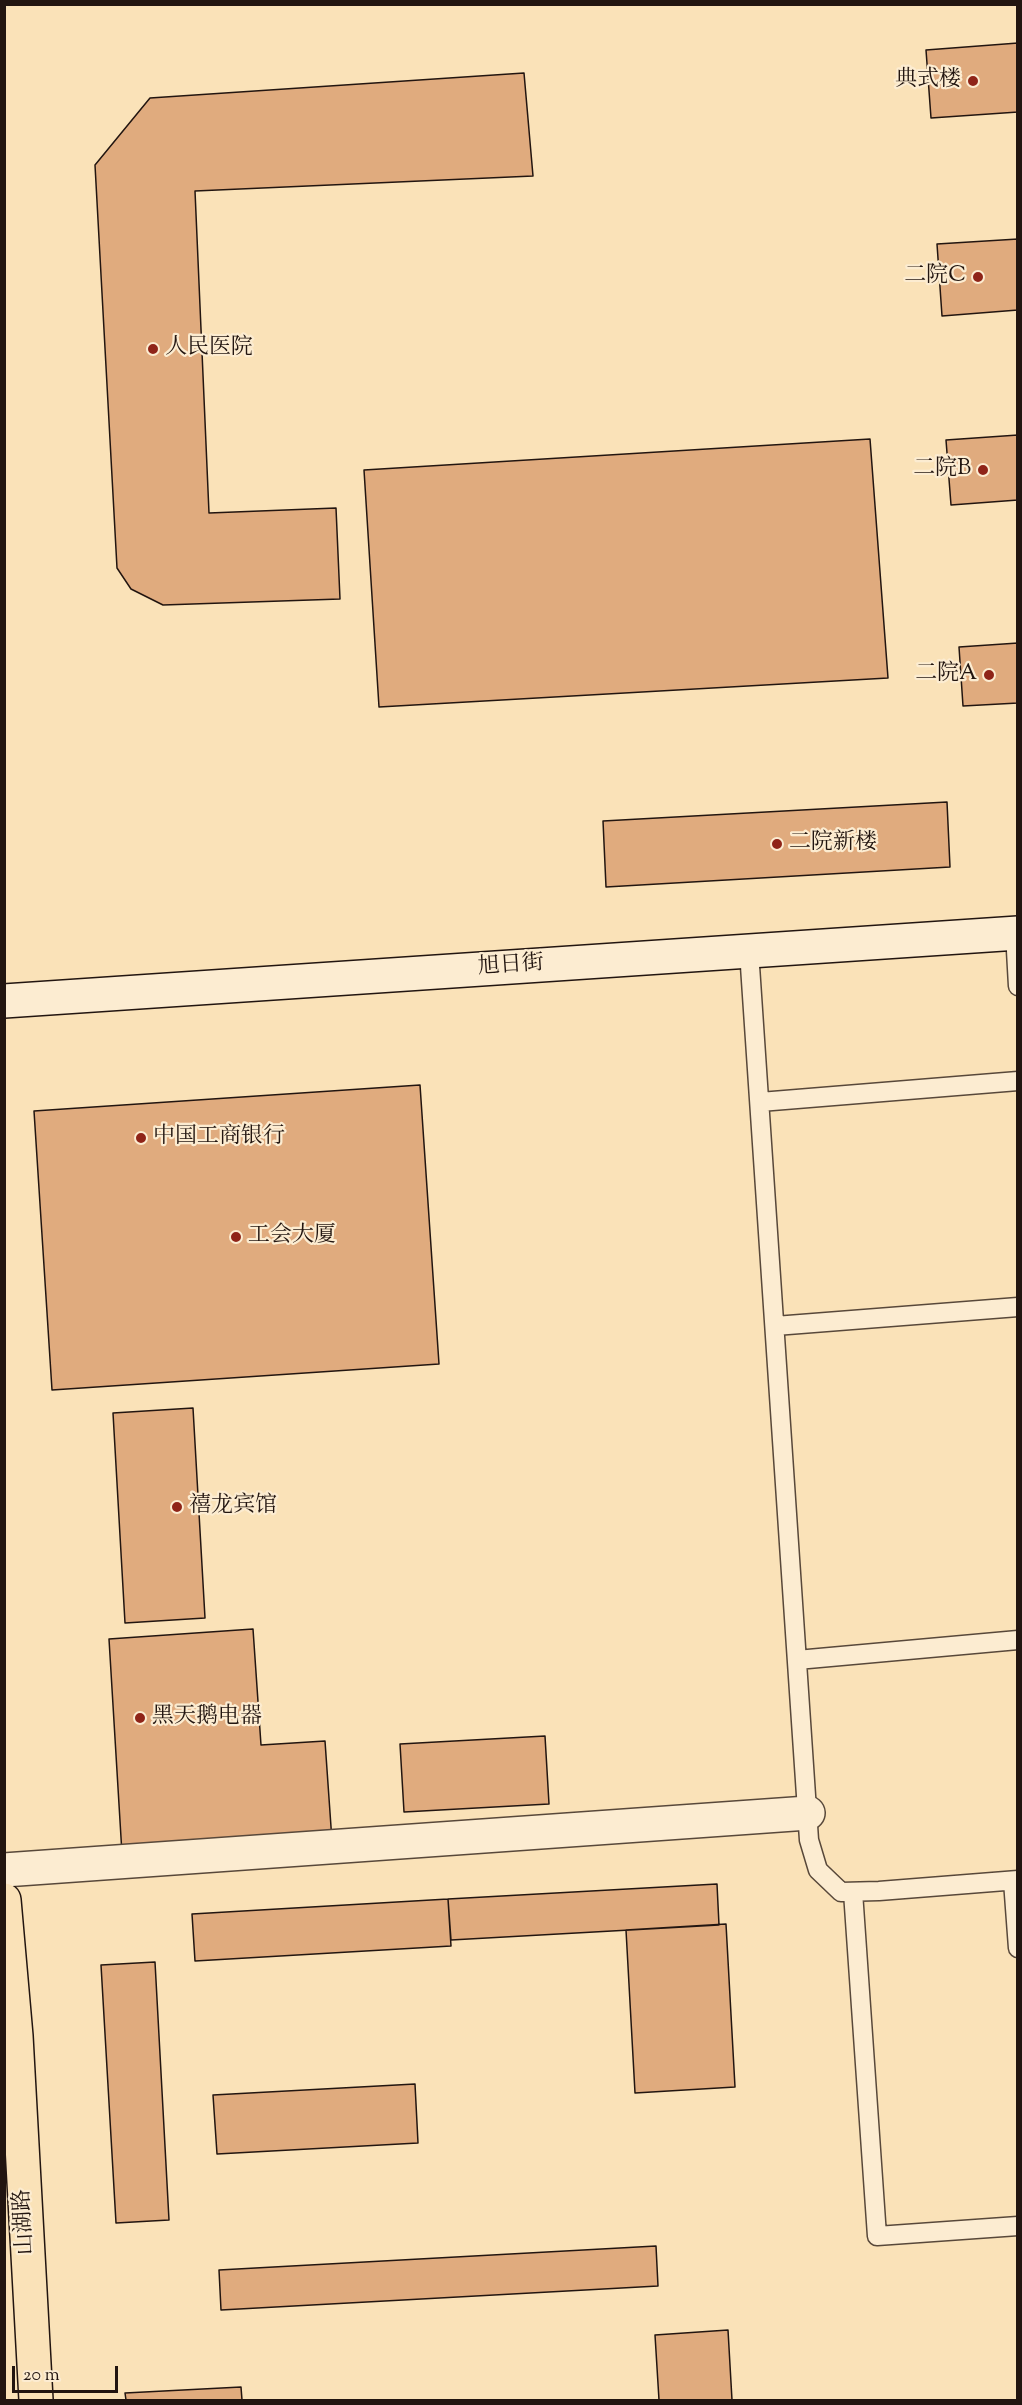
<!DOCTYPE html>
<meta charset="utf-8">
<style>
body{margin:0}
#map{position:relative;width:1022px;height:2405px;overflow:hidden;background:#fae2b8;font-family:"Sorts Mill Goudy",serif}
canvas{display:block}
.frame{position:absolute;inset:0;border:6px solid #221510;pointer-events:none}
.scale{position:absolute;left:12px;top:2366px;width:106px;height:27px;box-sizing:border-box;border:3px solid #221510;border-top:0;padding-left:8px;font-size:18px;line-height:21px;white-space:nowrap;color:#221510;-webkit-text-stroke:4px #fcecd1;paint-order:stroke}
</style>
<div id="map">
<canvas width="1022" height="2405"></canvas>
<div class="frame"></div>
<div class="scale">20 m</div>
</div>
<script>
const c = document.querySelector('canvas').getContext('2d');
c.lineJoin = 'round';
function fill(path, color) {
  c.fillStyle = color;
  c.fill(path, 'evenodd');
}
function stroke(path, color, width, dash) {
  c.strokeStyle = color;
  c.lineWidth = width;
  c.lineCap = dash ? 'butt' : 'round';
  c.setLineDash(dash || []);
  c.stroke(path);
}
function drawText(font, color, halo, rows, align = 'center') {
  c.font = font + ' "Sorts Mill Goudy","Noto Serif SC",serif';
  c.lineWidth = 4.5;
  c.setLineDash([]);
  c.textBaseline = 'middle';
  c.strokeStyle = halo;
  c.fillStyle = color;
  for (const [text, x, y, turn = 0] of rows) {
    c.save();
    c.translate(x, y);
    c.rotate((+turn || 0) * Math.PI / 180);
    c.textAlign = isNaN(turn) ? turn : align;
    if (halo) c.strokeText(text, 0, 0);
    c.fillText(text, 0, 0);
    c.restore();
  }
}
const building = new Path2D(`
 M1018,43V112L931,118L926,50Z
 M524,73L533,176L195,191L209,513L336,508L340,599L163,605L131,589L117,568L95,165L150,98Z
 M1018,239V310L942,316L937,244Z
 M1018,435V500L951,505L946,440Z
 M870,439L888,678L379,707L364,470Z
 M1018,643V703L963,706L959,647Z
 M947,802L950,867L606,887L603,821Z
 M420,1085L439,1364L52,1390L34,1111Z
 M193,1408L205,1618L125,1623L113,1413Z
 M253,1629L261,1745L325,1741L332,1841L122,1854L109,1639Z
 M545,1736L549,1804L404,1812L400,1744Z
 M717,1884L719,1925L451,1940L448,1899Z
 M448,1899L451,1946L195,1961L192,1914Z
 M726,1924L735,2087L635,2093L626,1930Z
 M155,1962L169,2220L116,2223L101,1965Z
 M415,2084L418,2143L217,2154L213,2095Z
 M656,2246L658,2286L221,2310L219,2270Z
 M728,2330L732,2400H659L655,2335Z
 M241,2387L242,2400H126L125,2393Z`);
fill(building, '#e0ab7e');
stroke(building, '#221510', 1.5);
const service = new Path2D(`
 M1015,933L1018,986
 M749,951L809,1840L818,1870L841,1892L879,1891L1018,1880
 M760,1102L1018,1081
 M775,1326L1018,1307
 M797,1660L1018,1640
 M1013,1881L1018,1948
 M853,1892L877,2236L1018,2226`);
const minor = new Path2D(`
 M4,1870L808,1813`);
const secondary = new Path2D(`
 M4,1001L1018,933`);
const primary = new Path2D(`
 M4,1900L16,2036L36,2400`);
stroke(service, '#58483a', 21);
stroke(minor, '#58483a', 36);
stroke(secondary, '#221510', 36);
stroke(primary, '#221510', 36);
stroke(service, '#fcecd1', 18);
stroke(minor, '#fcecd1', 33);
stroke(secondary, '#fcecd1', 33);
stroke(primary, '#fae2b8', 33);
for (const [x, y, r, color] of [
 [973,81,6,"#8f2418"],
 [978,277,6,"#8f2418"],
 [153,349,6,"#8f2418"],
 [983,470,6,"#8f2418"],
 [989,675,6,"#8f2418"],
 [777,844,6,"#8f2418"],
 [141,1138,6,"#8f2418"],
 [236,1237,6,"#8f2418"],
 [177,1507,6,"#8f2418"],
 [140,1718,6,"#8f2418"]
]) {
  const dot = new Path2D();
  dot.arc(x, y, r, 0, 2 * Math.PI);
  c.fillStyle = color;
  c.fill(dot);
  stroke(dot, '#fcecd1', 2);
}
drawText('22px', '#221510', '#fcecd1', [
 ["典式楼",961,81,"right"],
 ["二院C",966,277,"right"],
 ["人民医院",165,349],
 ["二院B",971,470,"right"],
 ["二院A",977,675,"right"],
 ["二院新楼",789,844],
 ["中国工商银行",153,1138],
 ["工会大厦",248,1237],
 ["禧龙宾馆",189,1507],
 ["黑天鹅电器",152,1718]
], 'left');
drawText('22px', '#221510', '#fcecd1', [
 ["旭日街",511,967,-4],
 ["山湖路",26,2222,-93]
]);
</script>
